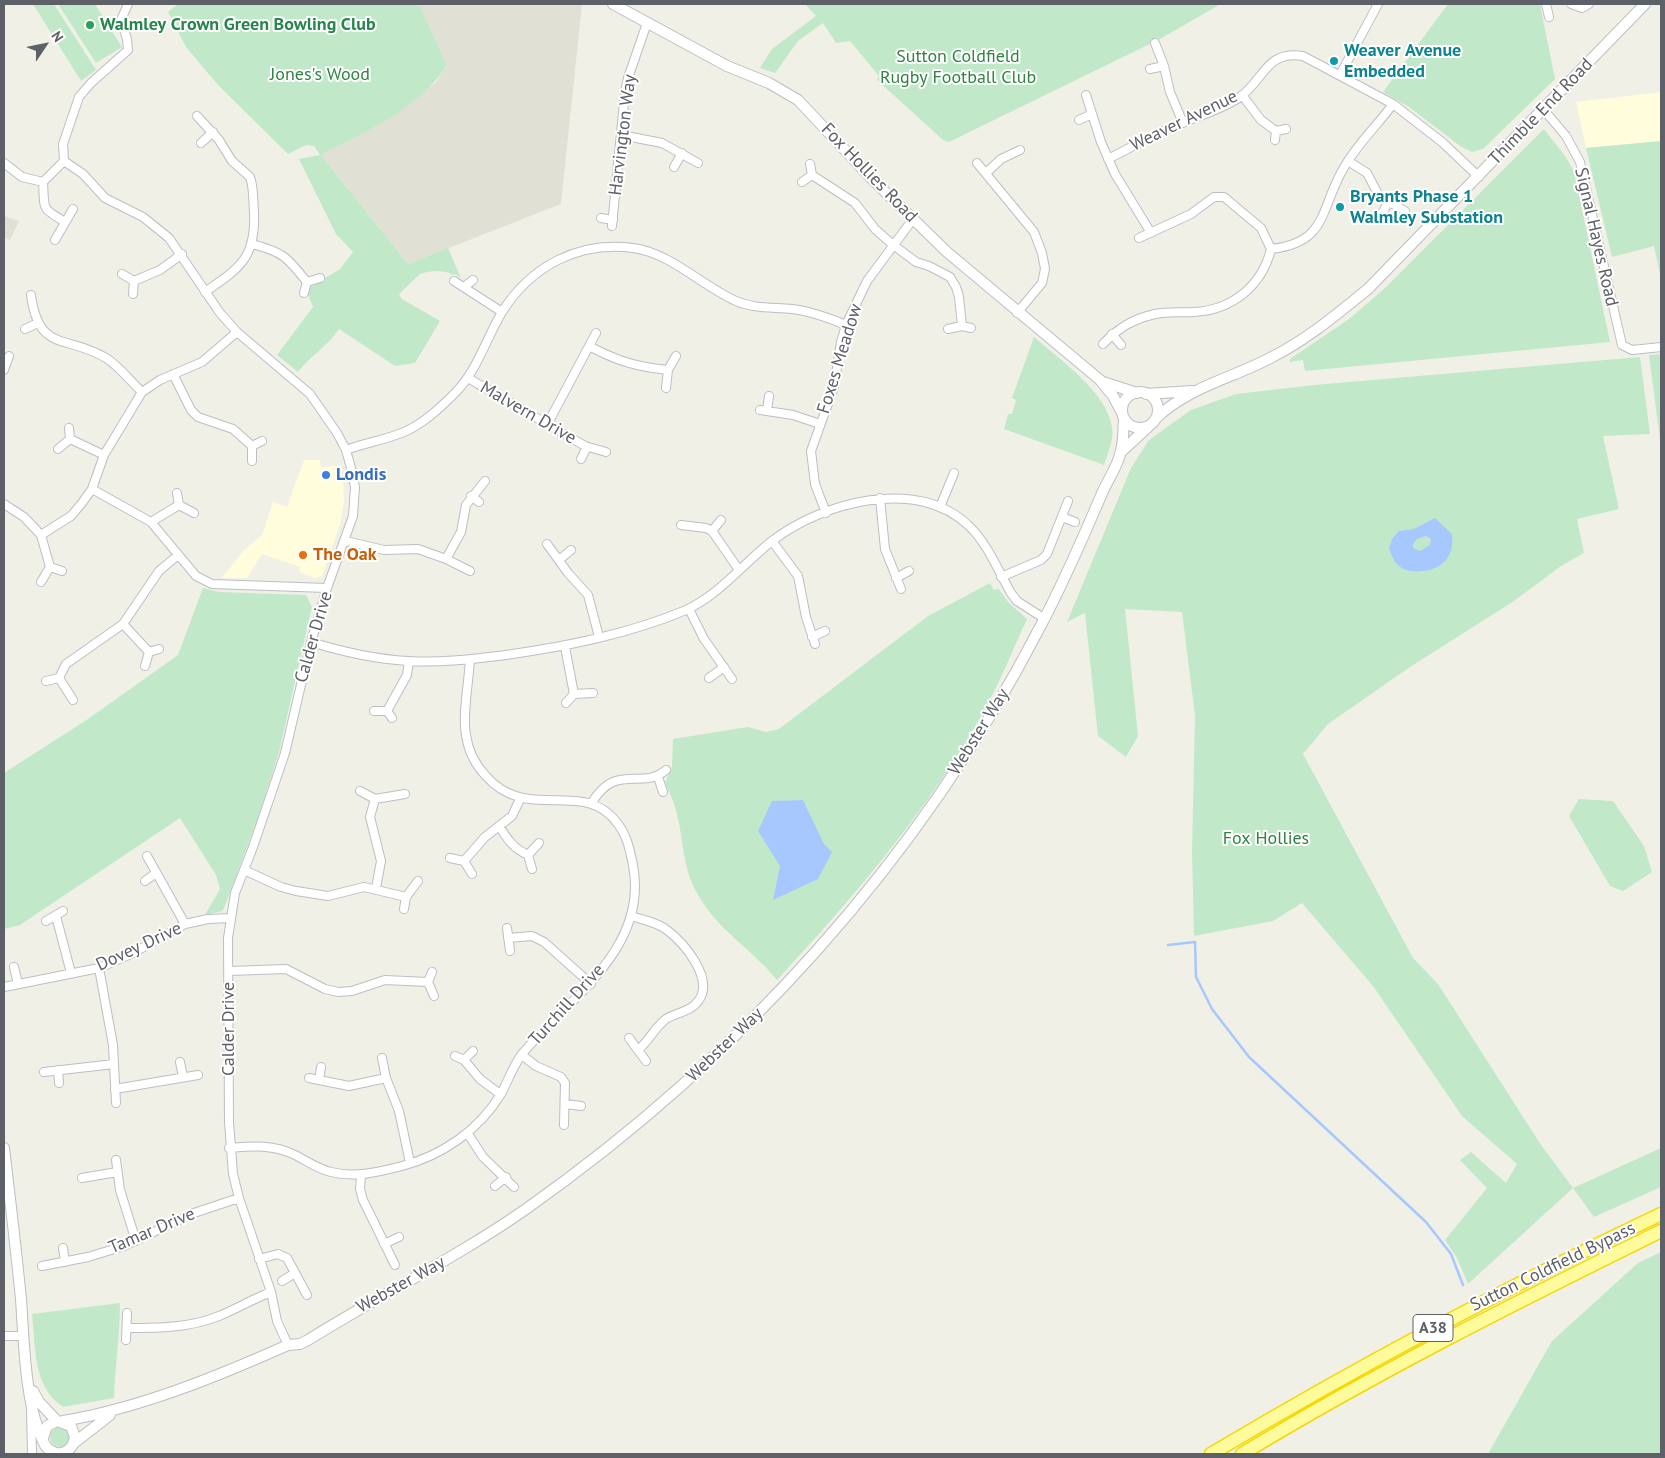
<!DOCTYPE html>
<style>
body{margin:0}
#map{position:relative;width:1665px;height:1458px;overflow:hidden;background:#f0f0e6;font-family:"PT Sans",sans-serif}
canvas{display:block}
.frame{position:absolute;inset:0;border:5px solid #5d6067;pointer-events:none}
.north{position:absolute;left:20px;top:20px;width:50px;height:50px;-webkit-text-stroke:4px #fff;paint-order:stroke;rotate:56deg;font-size:14px;font-weight:700;line-height:20px;text-align:center;color:#5d6067}
.north::after{content:'';display:block;margin:auto;width:18px;height:22px;background:#5d6067;clip-path:polygon(50% 0,100% 100%,50% 72%,0 100%)}
</style>
<div id="map">
<canvas width="1665" height="1458"></canvas>
<div class="frame"></div>
<div class="north">N</div>
</div>
<script>
const c = document.querySelector('canvas').getContext('2d');
c.lineJoin = 'round';
function fill(path, color) {
  c.fillStyle = color;
  c.fill(path, 'evenodd');
}
function stroke(path, color, width, dash) {
  c.strokeStyle = color;
  c.lineWidth = width;
  c.lineCap = dash ? 'butt' : 'round';
  c.setLineDash(dash || []);
  c.stroke(path);
}
function drawText(font, color, halo, rows, align = 'center') {
  c.font = font + ' "PT Sans",sans-serif';
  c.lineWidth = 4;
  c.setLineDash([]);
  c.textBaseline = 'middle';
  c.strokeStyle = halo;
  c.fillStyle = color;
  for (const [text, x, y, turn = 0] of rows) {
    c.save();
    c.translate(x, y);
    c.rotate((+turn || 0) * Math.PI / 180);
    c.textAlign = isNaN(turn) ? turn : align;
    if (halo) c.strokeText(text, 0, 0);
    c.fillText(text, 0, 0);
    c.restore();
  }
}
fill(new Path2D(`
 M1661,92V141L1586,148L1576,102Z
 M304,460H320L321,467L340,466L343,479L344,501L340,525L322,576L315,578L299,572L300,567L262,554L247,578H222L244,550L262,535L273,502L287,507Z`), '#fffddc');
fill(new Path2D(`
 M419,4H582L561,204L408,264L321,155L391,117L436,82L447,65Z
 M4,216L19,221L10,240L5,238L4,241Z`), '#e1e0d4');
fill(new Path2D(`
 M33,4H54L96,70L81,81Z
 M58,4H95L122,47L96,63Z
 M178,4H419L447,65C419,109 366,131 321,155L408,264L448,248L461,278L455,274L453,275C443,269 431,271 420,274L399,294L402,299L440,321L415,363L395,366L339,329C328,346 310,356 298,372L277,355L313,307L307,292L310,287L340,269L353,252L336,234L299,159L320,155L314,146L306,145L288,154L218,85L186,47L168,12Z
 M805,4H1219V5L1160,39L949,142L943,140L877,80L879,76L850,41L836,43L823,23L798,41L775,73L760,68L772,49L816,16Z
 M1448,4H1540L1555,79L1483,149L1472,152L1460,146L1409,107L1383,92Z
 M1544,129L1565,156L1574,171L1610,342L1305,371L1303,360L1290,362V359L1349,319L1384,289Z
 M1661,141V279L1654,246L1612,257L1586,148Z
 M1034,337C1059,359 1107,392 1112,427C1114,440 1108,452 1104,465L1004,429L1008,414H1012L1016,400L1012,398Z
 M1661,354V447L1649,355Z
 M1640,357L1650,434L1603,436L1619,509L1577,519L1584,553L1561,566L1514,601L1410,667L1328,724L1303,754L1413,958L1438,984L1541,1145L1573,1188L1661,1148V1187L1594,1217L1573,1188L1468,1284L1457,1258L1445,1240L1487,1188L1460,1160L1471,1152L1506,1183L1517,1164L1462,1116L1373,986L1302,903L1273,921L1194,936L1192,851L1195,716L1182,612L1125,609L1138,736L1126,757L1098,736L1085,613L1067,622L1131,468L1149,440L1191,410L1236,394L1314,385Z
 M990,583L994,590L999,589L1008,602L1027,619C1013,649 1001,680 985,709C930,808 854,897 777,980C752,949 716,929 697,893C681,866 684,833 674,804C672,797 668,790 665,783L672,766L673,739L748,727L766,732L779,729L928,616Z
 M203,588L219,592L306,595L312,607L279,752L258,818L224,908L222,911L205,915L220,889L216,875L180,818L20,925L4,929V773L88,719L178,655Z
 M1579,799L1613,801L1644,846L1652,872L1623,891L1610,886L1569,816Z
 M1661,1252V1454H1488L1552,1341L1638,1263Z
 M120,1303C120,1335 115,1366 114,1398L63,1407C32,1386 36,1347 32,1314Z
 M50 1437a10 10 0 1 1 20 0a10 10 0 1 1-20 0Z`), '#c1e9c9');
fill(new Path2D(`
 M1435,518L1452,534C1453,545 1452,555 1443,563C1434,572 1409,575 1399,566C1393,561 1392,555 1389,549L1392,539L1399,531L1414,529ZM1426,536L1431,539L1430,545L1420,551L1413,548V544L1417,539Z
 M803,800L824,844L832,852L818,879L773,900L780,866L758,831L772,801Z`), '#a7c8ff');
stroke(new Path2D(`
 M1168,945L1195,942L1196,977L1212,1009L1249,1057L1426,1222L1451,1254L1463,1285`), '#a7c8ff', 2.5);
const minor = new Path2D(`
 M128,4L121,20L127,39L128,50L91,83L79,97L63,144L64,161L83,174L105,198L143,217L169,238L220,313L237,332L310,394L337,433L346,450L351,468L355,487L353,516L327,588L311,642L285,753L253,847L235,893L228,938L229,1122L233,1174L239,1198L271,1292L277,1321L288,1345
 M1546,4L1549,17
 M1571,4L1582,8L1589,4
 M1164,66L1170,92L1183,123
 M1150,69L1164,66L1155,43
 M1340,75L1378,4
 M1086,95L1101,142L1115,174L1151,233
 M1242,95L1261,120L1276,131
 M1543,109L1566,136L1580,162L1622,345L1632,350L1661,347
 M197,116L219,140L232,161L250,177C254,188 253,201 254,212C256,258 240,268 205,292
 M1079,120L1092,114
 M621,135L662,143L698,163
 M1275,140L1276,131L1286,129
 M201,143L213,132
 M1108,159C1128,149 1149,137 1170,128C1193,117 1218,112 1240,97C1264,80 1266,50 1303,56L1393,104L1442,142L1479,177
 M1348,161L1367,173L1379,196L1405,211
 M4,163L22,177L43,182L64,161
 M977,163L1034,232L1042,253L1045,269L1042,283L1017,313
 M674,167L682,153
 M986,173L1001,159L1020,150
 M812,175L855,203L875,229L892,244L916,262L929,266L950,277L956,287L959,297L962,326
 M43,182C45,210 40,207 65,222
 M802,182L812,175L810,164
 M1381,215L1388,203
 M601,218L613,220
 M612,226L625,92L628,78L647,23
 M1139,238L1191,214L1214,197H1224L1261,228L1271,249
 M55,240L73,209
 M252,244C283,252 287,257 307,282L304,293
 M1271,249C1327,243 1320,210 1342,171C1355,146 1377,126 1393,104
 M122,274L134,281L133,294
 M134,281L160,270L182,254
 M454,281L502,312
 M307,282L320,278
 M464,287L473,280
 M31,295C39,354 67,334 106,358C119,366 130,381 142,392
 M25,329L38,323
 M948,329L962,326L971,328
 M1112,334L1121,345
 M1103,344C1118,328 1133,319 1155,314C1168,311 1181,313 1194,312C1232,310 1262,286 1271,249
 M589,346C617,361 637,367 668,370
 M4,370L9,356
 M173,374L191,410L198,417L233,429L252,446
 M468,378L585,446L606,452
 M666,388L668,370L676,356
 M760,410L793,415L820,424
 M767,410L769,396
 M548,423L596,333
 M70,439L104,455
 M58,449L70,439L69,428
 M346,450C365,443 385,440 404,432C423,424 440,408 455,393C477,371 486,339 502,312C531,266 578,241 633,248C671,253 702,286 736,301C754,309 774,307 792,309C811,311 829,318 846,325
 M581,459L587,447
 M252,461V446L262,441
 M92,489L151,522L196,576L212,584L327,588
 M177,493L179,505L194,513
 M471,496L479,502
 M880,498L885,549L901,589
 M4,504L24,517L41,535L50,567
 M940,507L954,473
 M826,513L815,484L811,451L834,387L841,342L846,325L867,281L913,219
 M1062,517L1075,522
 M151,522L179,505
 M681,525L706,528L712,531L739,570
 M712,531L721,520
 M41,535L71,516L82,503L92,489L104,455L142,392L160,380L202,362L237,332
 M346,541L384,550L418,549L446,559L470,571
 M772,541L798,576L806,617L815,644
 M547,544L568,573L588,595L599,637
 M446,559L461,532L466,505L485,481
 M559,560L571,550
 M1001,577L1041,560L1047,554L1068,501
 M896,578L909,571
 M41,582L50,567L62,571
 M689,609L704,639L732,679
 M123,624L149,652
 M812,637L825,631
 M311,642C343,652 375,659 408,661C440,663 474,659 506,655C568,646 629,634 686,610C719,595 744,563 772,541C823,502 918,476 969,526C988,544 998,571 1011,593L1017,601L1045,619
 M565,647L574,694
 M145,666L149,652L159,649
 M709,678L724,667
 M46,681L59,678
 M73,700L59,678L66,664L123,624L159,571L178,555
 M566,703L574,694L593,693
 M374,711H387L392,718
 M387,711L407,675L409,661
 M658,777L663,792
 M360,791L375,799L370,817L381,861L376,888
 M375,799L405,794
 M591,804C616,761 641,791 666,770
 M499,826C508,840 513,848 528,855
 M147,856L185,924
 M450,858L464,861L472,874
 M464,861L485,837L512,816L520,799
 M532,869L528,855L539,843
 M244,870L281,887L296,891L328,896L364,887L406,897
 M145,881L156,873
 M404,909L406,897L418,881
 M56,916L71,973
 M631,916C643,920 657,922 667,930C684,943 714,978 699,1000C691,1012 677,1012 666,1019C655,1027 649,1041 638,1050
 M46,921L63,911
 M507,928L510,951
 M508,938L532,936L544,942L591,984
 M14,967L18,984
 M99,968L113,1045L116,1103
 M230,971L286,969L325,989L338,992L352,991L385,980L428,982
 M432,972L428,982L434,996
 M4,987L99,968L133,953L185,924L208,919L230,918
 M629,1038L646,1061
 M522,1055L536,1066L561,1077L565,1083L564,1125
 M455,1056L464,1060L480,1079L500,1094
 M382,1058L386,1078L399,1111L410,1163
 M464,1060L473,1051
 M180,1062L183,1077
 M58,1070L59,1083
 M44,1072L114,1064
 M309,1078L349,1086L386,1078
 M319,1080L321,1067
 M115,1089L198,1075
 M566,1104L581,1106
 M468,1134L483,1157L514,1187
 M229,1148C253,1146 273,1144 295,1155C307,1161 318,1169 331,1172C355,1178 379,1172 402,1166C443,1155 479,1130 501,1094C508,1081 513,1066 522,1054C568,999 649,949 633,865C630,850 627,836 618,824C583,776 528,825 485,775C475,764 468,750 466,735C462,716 469,681 470,659
 M116,1160L120,1190L136,1241
 M361,1175L360,1189L363,1200L395,1265
 M82,1178L117,1172
 M495,1186L506,1177
 M384,1244L399,1237
 M63,1248L65,1262
 M259,1259L278,1254L287,1258L307,1295
 M42,1266L88,1257L124,1246L194,1213L239,1198
 M282,1281L295,1273
 M127,1328C157,1328 190,1328 219,1316C236,1309 253,1299 271,1292
 M4,1336H24
 M126,1340L127,1313
 M31,1411L32,1454`);
const tertiary = new Path2D(`
 M613,4L727,66L769,83L798,100L873,180L947,252L1100,380L1113,396L1122,413
 M1103,382L1137,393
 M1122 410a18 18 0 1 1 36 0a18 18 0 1 1-36 0Z
 M1146,394L1192,391
 M1156,418C1190,386 1234,378 1274,356C1309,338 1338,313 1368,289L1645,4
 M1121,452L1148,427
 M4,1148C10,1198 16,1249 21,1299C24,1342 25,1408 45,1445C50,1453 61,1456 68,1450C73,1447 74,1442 75,1437L71,1426L57,1421L47,1426L43,1438
 M33,1391L39,1402L57,1421
 M63,1421C140,1408 216,1377 288,1345L300,1344L308,1340C380,1295 456,1258 526,1209C740,1058 918,862 1039,629C1063,584 1083,538 1103,491C1109,478 1119,464 1121,450C1124,440 1123,429 1124,419
 M74,1443L110,1415`);
const trunk = new Path2D(`
 M1211,1454C1357,1367 1507,1287 1661,1214
 M1242,1454C1377,1372 1519,1301 1661,1231`);
stroke(minor, '#bdbec5', 10);
stroke(tertiary, '#bdbec5', 12);
stroke(trunk, '#f6d700', 15);
stroke(minor, '#fff', 8);
stroke(tertiary, '#fff', 10);
stroke(trunk, '#fefb9d', 12);
for (const [x, y, r, color] of [
 [90,25,5,"#2e9e5b"],
 [1334,61,5,"#0f9aa8"],
 [1340,207,5,"#0f9aa8"],
 [326,475,5,"#3f7fe0"],
 [303,555,5,"#e8710a"]
]) {
  const dot = new Path2D();
  dot.arc(x, y, r, 0, 2 * Math.PI);
  c.fillStyle = color;
  c.fill(dot);
  stroke(dot, '#fff', 2);
}
for (const [x, y, w] of [
 [1433,1328,40]
]) {
  const box = new Path2D();
  box.roundRect(x - w / 2, y - 13.5, w, 27, 4);
  c.fillStyle = '#fff';
  c.fill(box);
  stroke(box, '#5d6067', 1);
}
drawText('bold 16px', '#5d6067', null, [
 ["A38",1433,1328]
]);
drawText('bold 18px', '#27864d', '#fff', [
 ["Walmley Crown Green Bowling Club",100,25]
], 'left');
drawText('bold 18px', '#0d838f', '#fff', [
 ["Weaver Avenue",1344,51],
 ["Embedded",1344,72],
 ["Bryants Phase 1",1350,197],
 ["Walmley Substation",1350,218]
], 'left');
drawText('18px', '#308343', '#fff', [
 ["Sutton Coldfield",958,57],
 ["Rugby Football Club",958,78],
 ["Jones's Wood",320,75],
 ["Fox Hollies",1266,839]
]);
drawText('18px', '#5d6067', '#fff', [
 ["Thimble End Road",1541,112,-46],
 ["Weaver Avenue",1184,121,-26],
 ["Harvington Way",623,135,-83],
 ["Fox Hollies Road",869,173,46],
 ["Signal Hayes Road",1596,237,77],
 ["Foxes Meadow",840,359,-73],
 ["Malvern Drive",528,413,30],
 ["Calder Drive",314,637,-74],
 ["Webster Way",979,732,-58],
 ["Dovey Drive",139,947,-25],
 ["Turchill Drive",567,1005,-48],
 ["Calder Drive",229,1029,-90],
 ["Webster Way",725,1045,-44],
 ["Tamar Drive",152,1231,-23],
 ["Sutton Coldfield Bypass",1553,1267,-26],
 ["Webster Way",401,1285,-29]
]);
drawText('bold 18px', '#366cbe', '#fff', [
 ["Londis",336,475]
], 'left');
drawText('bold 18px', '#c56008', '#fff', [
 ["The Oak",313,555]
], 'left');
</script>
